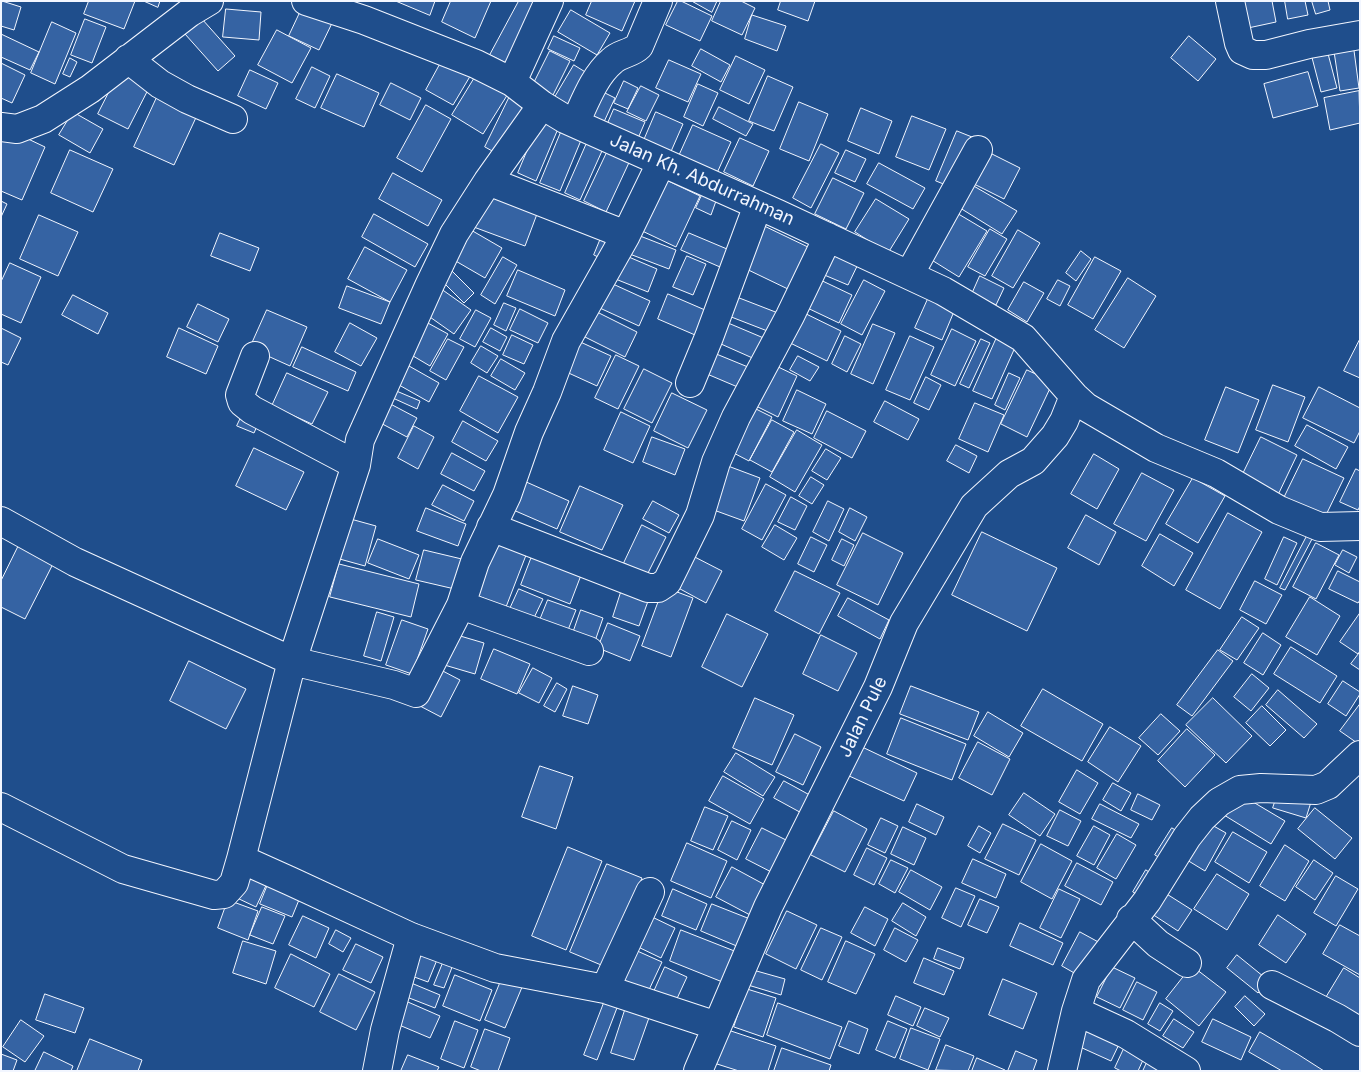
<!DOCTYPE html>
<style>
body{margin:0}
#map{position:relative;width:1361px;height:1072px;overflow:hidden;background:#1f4e8c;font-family:Inter,sans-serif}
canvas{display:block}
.frame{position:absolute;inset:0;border:2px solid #f2f6ff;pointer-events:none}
</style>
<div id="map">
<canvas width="1361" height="1072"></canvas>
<div class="frame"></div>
</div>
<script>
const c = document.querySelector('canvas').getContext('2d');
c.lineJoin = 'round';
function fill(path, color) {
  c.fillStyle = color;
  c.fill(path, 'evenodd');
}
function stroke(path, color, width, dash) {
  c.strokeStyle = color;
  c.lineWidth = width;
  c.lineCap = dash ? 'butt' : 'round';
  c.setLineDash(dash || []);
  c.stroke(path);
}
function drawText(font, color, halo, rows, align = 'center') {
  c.font = font + ' Inter,sans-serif';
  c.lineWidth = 4;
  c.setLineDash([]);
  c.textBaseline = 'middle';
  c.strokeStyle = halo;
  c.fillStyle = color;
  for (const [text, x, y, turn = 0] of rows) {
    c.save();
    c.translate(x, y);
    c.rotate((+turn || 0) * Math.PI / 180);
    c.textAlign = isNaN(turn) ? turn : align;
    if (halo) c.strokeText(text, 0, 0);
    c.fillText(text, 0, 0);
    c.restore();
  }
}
const building = new Path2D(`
 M2,1L21,7L14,30L1,26Z
 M89,1H135L124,29L84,14Z
 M144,1H160L158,7Z
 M396,1H435L430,15Z
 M451,1H491L475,38L442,22Z
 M519,1H532L538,5L506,63L490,55Z
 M592,1H635L622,31L586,15Z
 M678,1H681L712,16L700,41L666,25Z
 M692,1H717L712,12Z
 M721,1H741L755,8L742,35L712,21Z
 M781,1H815L808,21L778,10Z
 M1243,1H1272L1276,22L1248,28Z
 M1285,1H1305L1308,15L1288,19Z
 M1312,1H1328L1330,10L1316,14Z
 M305,2L335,17L319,50L289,36Z
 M226,9L261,12L259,40L223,37Z
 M571,10L610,33L597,55L558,32Z
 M752,15L786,26L777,51L745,39Z
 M85,19L106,27L92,63L71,55Z
 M202,19L235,56L218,71L185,34Z
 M52,22L76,33L55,84L31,73Z
 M277,30L311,48L292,83L258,65Z
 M1,34L39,52L30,70L1,57Z
 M554,36L580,48L574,61L548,49Z
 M1189,36L1216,59L1198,81L1171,58Z
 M1353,43L1359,88L1340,91L1333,45Z
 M1326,46L1337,88L1321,92L1310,50Z
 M701,49L730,65L721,82L692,66Z
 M550,51L570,61L552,97L532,87Z
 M736,56L765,70L749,104L720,90Z
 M444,57L472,73L453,105L426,90Z
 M70,58L77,62L70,77L63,74Z
 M669,60L701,74L688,102L656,88Z
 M1,63L25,75L12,103L1,98Z
 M574,65L595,78L576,109L555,97Z
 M122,67L152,82L128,129L98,114Z
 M312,67L330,76L315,108L296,99Z
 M480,69L511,89L483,134L452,115Z
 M250,70L278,83L266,109L238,96Z
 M1308,72L1318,106L1273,118L1264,84Z
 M337,74L379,93L364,127L321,108Z
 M768,76L793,87L774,131L749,121Z
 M624,81L638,88L628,109L614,103Z
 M391,83L421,98L410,120L380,105Z
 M698,84L718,93L703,126L684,117Z
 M641,86L659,95L646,121L627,112Z
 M601,91L615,98L603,124L588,117Z
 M1359,91L1360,123L1330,130L1324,98Z
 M159,93L199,111L174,165L134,147Z
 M510,96L527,107L503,157L485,147Z
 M799,102L828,114L809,161L780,149Z
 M426,105L451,119L422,172L397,158Z
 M719,107L753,124L746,136L713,119Z
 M861,108L892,121L879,154L848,141Z
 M614,109L645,122L636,143L605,130Z
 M73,112L103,129L90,153L59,135Z
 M656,112L683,124L669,156L642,145Z
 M542,116L560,124L536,181L518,173Z
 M912,116L946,129L929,170L896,157Z
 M564,125L584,133L560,191L540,183Z
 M693,125L731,142L717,173L679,156Z
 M5,128L45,147L22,200L1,191V136Z
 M957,131L977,139L956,189L936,181Z
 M590,136L606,142L580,200L565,193Z
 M740,138L769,151L753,186L724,172Z
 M611,144L633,154L606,212L584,201Z
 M821,144L839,153L811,208L793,198Z
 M982,149L1020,168L1004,199L966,180Z
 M70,150L113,169L93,212L51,193Z
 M846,150L866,159L855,182L835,173Z
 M879,163L925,188L913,209L867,184Z
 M393,173L442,200L428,226L379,199Z
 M662,178L700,196L676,247L638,229Z
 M833,178L864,193L846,229L815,214Z
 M965,181L1017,211L1002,234L952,203Z
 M484,193L537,214L525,246L471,226Z
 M702,195L716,201L711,215L696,208Z
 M876,199L909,219L888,253L855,232Z
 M1,201L7,204L1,217Z
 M950,209L987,231L959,277L922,254Z
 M374,214L428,244L415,267L362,237Z
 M39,215L78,232L58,276L20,259Z
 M758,223L810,248L790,290L738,265Z
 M464,226L502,248L485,278L447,256Z
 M990,229L1007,239L985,276L968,267Z
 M1018,230L1040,243L1013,288L992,276Z
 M220,233L259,248L250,271L211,256Z
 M689,233L727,249L720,267L681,250Z
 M635,234L676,250L669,269L627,253Z
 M601,238L615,244L608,262L594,255Z
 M365,247L407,270L390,302L348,279Z
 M833,248L860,260L848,285L822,274Z
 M1081,251L1091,259L1076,281L1066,273Z
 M617,252L657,269L648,292L608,276Z
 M687,256L706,264L693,295L673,287Z
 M503,257L517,265L495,304L481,295Z
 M1095,257L1121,271L1093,319L1068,305Z
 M10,263L41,277L21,323L1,314V282Z
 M446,265L474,293L464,303L436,275Z
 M518,270L565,290L555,316L507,296Z
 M812,276L852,295L839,323L799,304Z
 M980,276L1004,288L996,305L972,294Z
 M1128,278L1156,296L1124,348L1095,330Z
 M602,279L650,301L639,326L591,304Z
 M864,280L885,291L862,335L841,324Z
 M1058,280L1070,286L1060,306L1047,299Z
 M1024,282L1044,293L1027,322L1008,310Z
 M347,286L390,302L381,324L339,308Z
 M437,286L471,310L454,334L420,310Z
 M932,290L958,302L942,340L915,328Z
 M668,294L712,313L702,338L658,319Z
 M729,294L778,313L770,332L721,313Z
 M73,295L108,313L98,334L62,315Z
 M504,303L516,308L506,331L494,325Z
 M198,304L229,319L218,342L187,327Z
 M589,308L637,332L625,357L577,333Z
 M520,309L548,323L538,343L510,330Z
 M796,309L841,331L827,361L782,339Z
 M267,310L307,327L290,366L250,348Z
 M476,310L491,318L475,347L460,339Z
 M721,320L766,339L757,360L712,340Z
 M426,322L448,334L430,366L408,353Z
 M350,323L377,338L361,366L335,352Z
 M873,324L895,333L873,384L851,374Z
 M1,328L21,338L8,365L1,362Z
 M179,328L218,346L206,374L167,357Z
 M491,328L507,337L500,351L483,342Z
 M952,329L976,341L955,386L931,375Z
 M512,335L533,345L524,364L503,355Z
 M998,335L1017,343L992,399L973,391Z
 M845,336L861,344L847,372L832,364Z
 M910,336L934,347L910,400L886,390Z
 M448,339L464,347L446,380L430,371Z
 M981,339L990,343L969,388L960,384Z
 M1360,339V378L1344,371Z
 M576,340L611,356L597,386L562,370Z
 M481,346L498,356L487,373L471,363Z
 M302,347L356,372L348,391L293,367Z
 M709,351L748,367L740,388L700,371Z
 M616,355L639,366L618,409L595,398Z
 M798,356L819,367L810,381L790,370Z
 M501,359L525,373L515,390L491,376Z
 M402,362L439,383L429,402L392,381Z
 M772,364L797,376L778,417L752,404Z
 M644,369L672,383L652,423L624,409Z
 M1027,370L1053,382L1027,437L1001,424Z
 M287,373L328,392L312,424L272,406Z
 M1009,373L1020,378L1005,410L995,405Z
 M479,376L518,397L498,433L460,411Z
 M926,377L941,385L929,410L914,403Z
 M1273,385L1305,397L1288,442L1256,430Z
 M387,387L420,401L417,409L384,394Z
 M1226,387L1259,400L1238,453L1205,440Z
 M1319,387L1360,408V431L1354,443L1303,418Z
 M797,390L826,404L812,434L783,421Z
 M672,393L707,410L688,448L654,431Z
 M381,399L417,418L407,437L371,418Z
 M885,401L919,419L908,440L874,422Z
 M975,403L1004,415L988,452L959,439Z
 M746,404L772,417L749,461L724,448Z
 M245,409L261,417L254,433L237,426Z
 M827,411L866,431L852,458L814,438Z
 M621,412L650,426L633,463L604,450Z
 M772,420L794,432L772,472L750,460Z
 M463,421L498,441L486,461L452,442Z
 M1307,425L1348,447L1336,469L1295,446Z
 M414,426L434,437L418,469L398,458Z
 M797,430L822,445L795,492L770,477Z
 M652,437L685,449L675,475L643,462Z
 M1261,437L1297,455L1277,497L1241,478Z
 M956,445L977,456L969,473L947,461Z
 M254,448L304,472L286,510L236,486Z
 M826,449L841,458L827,480L812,471Z
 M452,453L485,471L474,491L441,474Z
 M1094,454L1119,469L1097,509L1071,494Z
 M1303,459L1344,478L1325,517L1284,498Z
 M728,466L760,478L744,521L711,509Z
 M1356,469L1360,471V506L1358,510L1340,502Z
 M1142,473L1174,490L1146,541L1114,524Z
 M811,477L824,485L812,504L799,496Z
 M1193,478L1225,496L1198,543L1166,524Z
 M524,481L569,501L557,529L511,509Z
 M766,484L786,495L762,540L742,529Z
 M443,485L474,501L464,521L432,505Z
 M580,486L623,505L602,550L560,532Z
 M791,497L807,506L795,530L778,522Z
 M653,501L679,515L669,533L643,519Z
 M828,501L844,509L829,541L813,532Z
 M426,508L466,524L458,546L417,531Z
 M850,508L867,517L855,541L839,532Z
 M1228,513L1262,532L1220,609L1186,590Z
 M1086,515L1116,532L1099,565L1068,548Z
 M347,518L376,526L365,566L336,558Z
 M642,525L666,537L647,575L624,563Z
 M775,525L797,538L784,560L762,547Z
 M982,532L1057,568L1027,631L952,595Z
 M863,533L903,553L878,605L837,585Z
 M1160,534L1193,553L1174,586L1142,566Z
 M1307,536L1312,539L1285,590L1280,588Z
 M495,537L528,550L506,607L473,594Z
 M811,537L827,545L814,572L798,564Z
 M1284,537L1297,543L1277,585L1265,579Z
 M378,539L419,555L409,579L368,563Z
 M842,539L854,545L844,566L832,560Z
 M21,541L56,558L25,619L1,607V581Z
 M1316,543L1339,555L1316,599L1293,587Z
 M424,550L466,560L459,590L416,580Z
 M1343,550L1357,557L1349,573L1335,565Z
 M534,551L583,570L570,604L521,585Z
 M687,553L722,571L706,603L671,584Z
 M339,564L419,584L411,617L330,597Z
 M795,571L840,593L819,634L775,611Z
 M1338,571L1360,582V600L1358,603L1329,589Z
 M1255,581L1282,595L1266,624L1240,610Z
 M624,583L651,593L639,626L613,617Z
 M664,587L693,598L671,657L642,646Z
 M519,589L543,599L532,622L509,611Z
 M1310,597L1340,616L1317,655L1286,637Z
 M848,598L889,620L880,639L838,616Z
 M548,600L576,610L566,635L538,625Z
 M581,610L603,618L594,644L572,636Z
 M377,612L394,617L381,661L364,656Z
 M1360,613V651L1358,654L1340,642Z
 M727,614L768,634L742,687L702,667Z
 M1242,617L1259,628L1237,660L1220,650Z
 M402,620L428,629L412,674L386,665Z
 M608,623L640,636L630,661L598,648Z
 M450,633L484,643L475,674L441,664Z
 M1263,633L1281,645L1263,675L1244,663Z
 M821,635L857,653L838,691L803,674Z
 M1291,647L1337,676L1320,703L1274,674Z
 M494,649L530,664L517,694L481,679Z
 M1218,650L1233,661L1192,716L1177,705Z
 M1360,652V670L1351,664Z
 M189,661L246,689L226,729L170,701Z
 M533,668L552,678L539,703L519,693Z
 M439,669L460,680L441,717L420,706Z
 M1252,674L1269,688L1251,711L1234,697Z
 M1343,681L1360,692V694L1346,716L1328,704Z
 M557,683L567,689L555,712L544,706Z
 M573,686L598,695L588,724L563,716Z
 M911,686L979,712L968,740L900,714Z
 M1043,689L1103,724L1082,761L1021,726Z
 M1278,690L1317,724L1304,738L1266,705Z
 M755,698L794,715L772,765L733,748Z
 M1213,698L1252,736L1226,763L1186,725Z
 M1360,704V745L1340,731Z
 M1262,706L1286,730L1270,746L1246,723Z
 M988,712L1023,733L1009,757L974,736Z
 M1161,714L1180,731L1158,755L1139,738Z
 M901,718L966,744L952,780L887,754Z
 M1110,727L1141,746L1118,782L1088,762Z
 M1187,729L1215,755L1185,787L1158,761Z
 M795,734L821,747L803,785L776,772Z
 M978,742L1010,759L992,795L959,778Z
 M860,746L917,773L904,801L847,775Z
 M736,753L775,777L763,796L724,772Z
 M540,766L573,777L556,829L522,817Z
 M1077,770L1098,783L1080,814L1059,802Z
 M723,776L764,799L750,824L709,801Z
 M784,781L817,799L807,816L774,798Z
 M1113,783L1131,793L1121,811L1103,800Z
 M1024,793L1055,814L1040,836L1009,815Z
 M1238,793L1285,821L1271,844L1224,815Z
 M1278,793L1311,802L1306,818L1273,808Z
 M1138,794L1160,805L1152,820L1131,810Z
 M917,804L944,817L936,835L909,822Z
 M1100,804L1139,824L1131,838L1092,819Z
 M705,807L728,816L713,850L691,841Z
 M1315,808L1352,838L1335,859L1298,829Z
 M1060,810L1081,821L1068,846L1047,836Z
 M834,811L867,829L845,872L811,855Z
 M881,818L898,826L885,853L868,845Z
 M1203,820L1226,833L1205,871L1182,857Z
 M732,821L751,830L737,860L718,850Z
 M1003,824L1036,840L1019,875L985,859Z
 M979,826L991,833L980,853L968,846Z
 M1094,826L1110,835L1094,865L1077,856Z
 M903,827L926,838L914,865L891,854Z
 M762,828L796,845L781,877L746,859Z
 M1172,828L1184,835L1167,862L1155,855Z
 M1233,832L1267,852L1249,883L1215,862Z
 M1117,834L1136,845L1116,879L1097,868Z
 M687,843L727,861L711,898L671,881Z
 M1041,844L1072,861L1052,899L1021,882Z
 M1285,845L1309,861L1285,901L1260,886Z
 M568,847L602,861L566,950L532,936Z
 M867,848L887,858L874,885L854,875Z
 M973,859L1006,874L996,898L962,883Z
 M891,860L908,868L895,893L879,884Z
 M1314,860L1333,873L1315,900L1296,887Z
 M1077,863L1113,882L1101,905L1065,886Z
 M607,864L642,878L606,967L570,952Z
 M732,867L769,887L752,916L716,897Z
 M247,869L269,879L256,907L235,897Z
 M911,870L942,887L930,910L899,892Z
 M1146,870L1158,878L1145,899L1133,892Z
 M1217,874L1249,894L1227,930L1194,909Z
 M1336,876L1358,889L1336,926L1314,913Z
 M271,877L303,890L292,917L260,904Z
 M956,888L975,896L961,927L942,918Z
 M673,889L707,904L696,930L662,916Z
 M1059,889L1080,899L1061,938L1040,928Z
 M1162,891L1192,910L1178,931L1149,912Z
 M980,899L999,907L987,933L968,925Z
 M228,900L258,911L248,940L218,928Z
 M903,903L926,917L916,936L892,921Z
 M712,904L750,919L739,947L701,931Z
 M262,907L285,916L273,944L250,935Z
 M865,907L888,919L875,946L851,933Z
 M787,911L817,925L796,969L766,954Z
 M648,915L675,928L661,958L634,945Z
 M1278,915L1306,934L1286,963L1259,945Z
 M303,916L329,928L316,958L289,945Z
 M1020,923L1063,943L1053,965L1010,946Z
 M1340,925L1360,936V975L1323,954Z
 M821,928L842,937L822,980L801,970Z
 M895,928L918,940L906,962L884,950Z
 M336,930L351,938L343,952L329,944Z
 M681,930L742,954L730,985L670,961Z
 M1080,932L1102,944L1083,978L1062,966Z
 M243,941L276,951L266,984L233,973Z
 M846,941L875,954L856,994L828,982Z
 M422,943L441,950L428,982L409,975Z
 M356,944L383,957L371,983L343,970Z
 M938,948L964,958L960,969L934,959Z
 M635,950L662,962L648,992L622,979Z
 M447,953L456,957L444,988L434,985Z
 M291,954L330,974L314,1007L275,988Z
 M1237,955L1269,981L1258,993L1227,968Z
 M924,958L954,971L944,995L914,983Z
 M1192,966L1226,992L1199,1026L1166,999Z
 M665,967L687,977L674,1005L652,996Z
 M1112,967L1135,978L1120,1008L1097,997Z
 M1344,968L1360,978V1025L1321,1006Z
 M753,970L785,979L781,995L748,985Z
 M505,971L525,980L505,1028L485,1020Z
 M339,974L375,992L356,1030L320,1012Z
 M455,975L492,990L480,1021L443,1006Z
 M1003,979L1037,993L1023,1029L989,1015Z
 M404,980L440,995L435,1008L399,994Z
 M1137,982L1157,992L1143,1020L1123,1010Z
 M747,989L776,998L763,1037L734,1027Z
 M45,994L84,1008L75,1033L36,1020Z
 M607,995L620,1000L597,1060L584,1055Z
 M896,996L921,1007L913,1026L888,1015Z
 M1245,996L1265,1014L1254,1026L1235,1007Z
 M401,999L440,1016L430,1038L392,1022Z
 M778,1003L842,1027L830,1059L767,1035Z
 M1160,1003L1173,1011L1160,1031L1148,1024Z
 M627,1004L651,1012L634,1060L611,1053Z
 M925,1008L949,1018L940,1037L917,1026Z
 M1174,1019L1194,1032L1183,1048L1163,1036Z
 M1213,1019L1251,1037L1241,1060L1202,1042Z
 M21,1020L44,1036L25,1062L3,1047Z
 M455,1021L478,1030L464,1068L441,1059Z
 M849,1021L868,1029L859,1054L839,1046Z
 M888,1021L907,1029L895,1058L876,1050Z
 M1091,1021L1123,1036L1111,1061L1080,1047Z
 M911,1028L940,1039L928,1070L900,1059Z
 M485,1029L510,1038L498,1071H481L471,1067Z
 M728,1030L776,1046L768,1071H739L717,1064Z
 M1260,1032L1299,1055L1324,1071H1282L1249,1052Z
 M90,1039L142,1060L138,1071H77Z
 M1128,1040L1148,1049L1138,1071H1121L1115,1068Z
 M946,1045L974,1056L968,1071L936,1070Z
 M782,1048L831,1065L829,1071H774Z
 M1016,1051L1037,1060L1033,1071H1008Z
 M44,1052L73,1066L71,1071H35Z
 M1,1054L17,1060L13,1071H1Z
 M1151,1054L1173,1071H1143Z
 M408,1055L439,1067L437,1071H401Z
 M977,1058L1005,1070L1004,1071H972Z`);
fill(building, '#3563a3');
stroke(building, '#f2f6ff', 1);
const minor = new Path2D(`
 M306,1L364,20L476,64L512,82L542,105L565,119L778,214L943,291L1023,338L1074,396L1086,407L1156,448L1216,473L1279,510L1320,527L1360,526
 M1230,1L1239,43L1242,50L1253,55H1266L1309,44L1360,35
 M128,59L160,84L187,99L233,119
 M512,82L549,1
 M542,105L488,181L454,234L430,284L360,440L356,465L292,661L241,859L290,881L411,937L495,968L605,989L717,1026
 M575,123C585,102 594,76 612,61C620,53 631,54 639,46L658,1
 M1,127L17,129L43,119L90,89L189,13L209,1
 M488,181L626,235
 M909,275L978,150
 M255,356L240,395L242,402L252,410L356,465
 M690,383L709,337L758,205
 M1,521L75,562L292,661L394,685L416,693L461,605L475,562L507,495L529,432L547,392L566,341L626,235L661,163
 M491,527L648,588H658L667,582L700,515L716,462L736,417L790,316L828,237
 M461,605L589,651
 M1,807L123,869L214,895L224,894L234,883L241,859
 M1131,919L1158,944L1187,963
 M1272,985L1337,1018L1360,1032
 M605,989L650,892
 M1076,1011L1126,1034L1186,1071
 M377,1071L385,1030L411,937
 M698,1071L768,907L878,687L904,623L974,506L1009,474L1033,461L1055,436L1064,421L1074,396
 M1062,1071L1076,1011L1086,980L1147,901L1187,837L1202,818L1219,802L1240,790L1261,788L1316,790L1328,785L1360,755`);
stroke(minor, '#f2f6ff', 30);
stroke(minor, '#1f4e8c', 28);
drawText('18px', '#f2f6ff', '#1f4e8c', [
 ["Jalan Kh. Abdurrahman",702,180,24],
 ["Jalan Pule",863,717,-64]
]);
</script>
